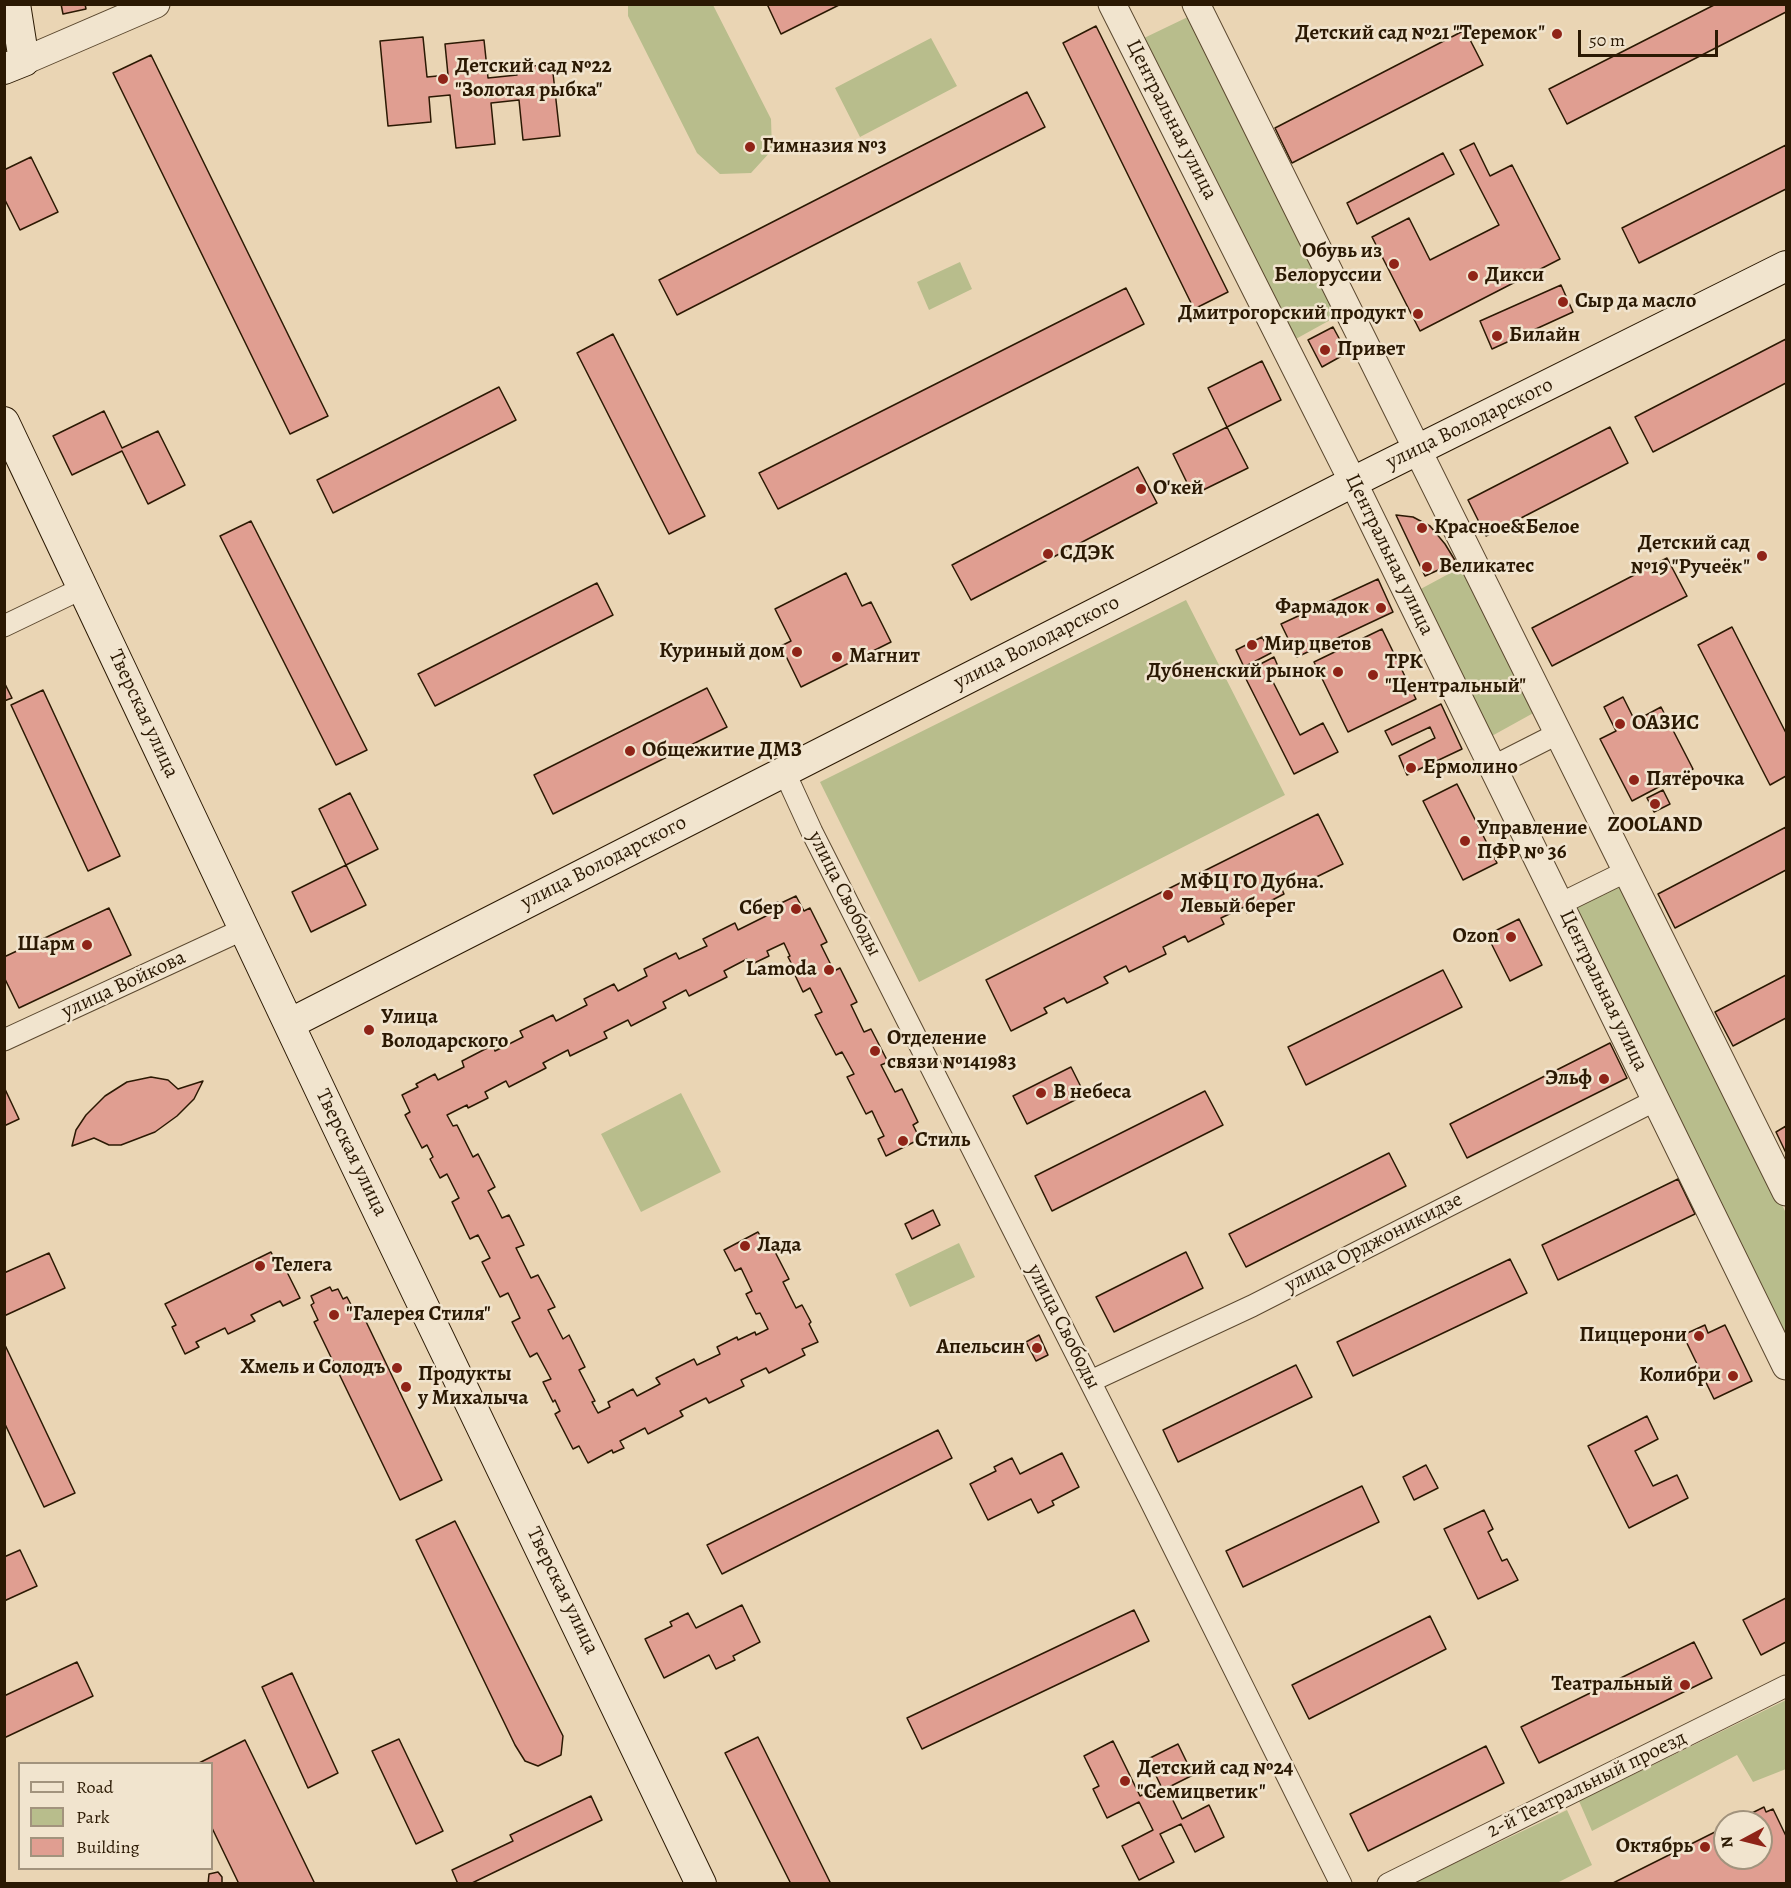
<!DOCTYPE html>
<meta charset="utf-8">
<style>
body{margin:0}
#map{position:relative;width:1791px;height:1888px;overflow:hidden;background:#ead5b4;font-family:Alegreya,serif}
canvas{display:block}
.frame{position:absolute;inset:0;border:6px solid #2b1903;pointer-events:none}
.legend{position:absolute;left:18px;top:1762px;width:195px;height:108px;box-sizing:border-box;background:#f1e4ce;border:2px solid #a2937d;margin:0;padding:8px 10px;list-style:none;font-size:18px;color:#2b1903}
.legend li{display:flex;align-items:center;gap:12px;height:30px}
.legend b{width:30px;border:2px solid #a2937d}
.north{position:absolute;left:1713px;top:1810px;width:60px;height:60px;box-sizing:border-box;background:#f1e4ce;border:2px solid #a2937d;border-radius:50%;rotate:263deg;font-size:16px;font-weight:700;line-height:24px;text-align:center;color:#2b1903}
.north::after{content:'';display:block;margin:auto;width:21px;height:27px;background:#8f2418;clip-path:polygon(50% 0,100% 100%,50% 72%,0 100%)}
.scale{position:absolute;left:1578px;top:30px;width:140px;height:27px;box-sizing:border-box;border:3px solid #2b1903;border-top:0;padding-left:8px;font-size:18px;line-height:21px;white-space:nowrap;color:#2b1903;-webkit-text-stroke:4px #f1e4ce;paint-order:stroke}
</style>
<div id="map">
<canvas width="1791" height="1888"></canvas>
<div class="frame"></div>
<ul class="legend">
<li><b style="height:8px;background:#f1e4ce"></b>Road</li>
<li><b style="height:16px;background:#b8bd8c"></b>Park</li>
<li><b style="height:16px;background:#e09e91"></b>Building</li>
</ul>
<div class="north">N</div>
<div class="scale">50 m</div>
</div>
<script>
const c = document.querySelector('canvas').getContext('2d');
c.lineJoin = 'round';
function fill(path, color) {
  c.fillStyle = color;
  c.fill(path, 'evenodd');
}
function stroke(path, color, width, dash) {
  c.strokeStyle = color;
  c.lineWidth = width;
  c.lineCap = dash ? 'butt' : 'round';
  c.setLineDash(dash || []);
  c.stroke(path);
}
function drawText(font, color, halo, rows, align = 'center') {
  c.font = font + ' Alegreya,serif';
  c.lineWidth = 5;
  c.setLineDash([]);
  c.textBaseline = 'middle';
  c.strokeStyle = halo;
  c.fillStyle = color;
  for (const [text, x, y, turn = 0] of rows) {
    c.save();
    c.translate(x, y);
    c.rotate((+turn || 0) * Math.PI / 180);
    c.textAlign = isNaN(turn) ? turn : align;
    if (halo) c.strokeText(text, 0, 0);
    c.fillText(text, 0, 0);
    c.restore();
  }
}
fill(new Path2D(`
 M628,5H713L771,119L772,150L751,173L720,174L697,153L628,16Z
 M1192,15L1341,314L1294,340L1142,39Z
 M931,38L957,86L860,137L835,88Z
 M960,262L972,289L929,310L917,282Z
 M1467,564L1537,711L1490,737L1417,591Z
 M1186,600L1285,795L919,982L820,782Z
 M1622,883L1786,1213V1340L1575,906Z
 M681,1093L721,1172L641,1212L601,1134Z
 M959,1243L975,1277L910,1307L895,1274Z
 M1786,1700V1769L1753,1782L1737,1755L1592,1831L1579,1801Z
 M1567,1810L1592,1865L1557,1883H1413Z`), '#b8bd8c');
const building = new Path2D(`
 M61,4H85L86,9L63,14Z
 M767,4H839V5L781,34Z
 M1716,4H1786V12L1567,124L1549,89Z
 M1096,26L1228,292L1194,309L1063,43Z
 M1465,30L1483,65L1292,163L1275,128Z
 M423,37L427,77L448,75L445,44L484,40L488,78L517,75L516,68L552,64L560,136L523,140L519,100L491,103L495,144L456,148L450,95L429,97L431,122L388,126L380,41Z
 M151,55L328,416L290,434L113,73Z
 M1027,92L1045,127L677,315L659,280Z
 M1474,143L1490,176L1512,165L1560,259L1420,331L1372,237L1409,218L1430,260L1499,225L1460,150Z
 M1786,145V189L1639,263L1622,228Z
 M1443,153L1454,174L1357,224L1347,203Z
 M31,157L58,212L20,230L4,198V170Z
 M1561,285L1573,312L1492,349L1480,321Z
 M1126,288L1144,324L778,509L759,473Z
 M1333,327L1347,353L1322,367L1308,340Z
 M613,334L705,516L669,534L577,353Z
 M1786,339V383L1653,452L1635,417Z
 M1262,361L1281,400L1227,427L1208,388Z
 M499,387L516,420L333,513L317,480Z
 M104,411L122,448L158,431L185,485L148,504L122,451L72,475L53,436Z
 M1227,427L1248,468L1193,495L1173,454Z
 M1610,427L1628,463L1486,536L1468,500Z
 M1138,467L1157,503L971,600L952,565Z
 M1396,515L1413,517L1430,526L1445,544L1456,562L1425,576Z
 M251,521L367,750L336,765L220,536Z
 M1667,558L1687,596L1552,666L1532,628Z
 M846,573L862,606L871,602L891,642L801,687L781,646L791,641L775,609Z
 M1378,579L1393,612L1297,657L1281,624Z
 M597,583L613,615L435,706L418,674Z
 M1732,627L1786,733V776L1770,785L1698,645Z
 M1382,629L1416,699L1348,732L1314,662Z
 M1262,637L1271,653L1244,667L1236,650Z
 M1274,657L1280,671L1270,676L1300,735L1323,723L1338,752L1294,774L1243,673Z
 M4,682L12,698L4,701Z
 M707,688L727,727L553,814L534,775Z
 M43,690L120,856L88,871L11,705Z
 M1623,697L1635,721L1661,707L1693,769L1632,801L1600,739L1616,731L1604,707Z
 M1441,704L1462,749L1407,775L1399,756L1435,738L1430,727L1392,745L1385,731Z
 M1457,784L1497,863L1463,880L1423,801Z
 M1663,790L1670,804L1654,812L1647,798Z
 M350,793L378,849L346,865L319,809Z
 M1318,814L1343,864L1304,883L1301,877L1281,887L1284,894L1247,913L1244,907L1221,918L1224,924L1188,942L1185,936L1163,947L1166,954L1129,972L1126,966L1104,977L1108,983L1067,1003L1064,998L1044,1008L1047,1013L1011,1031L986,980Z
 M1786,827V870L1675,928L1658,894Z
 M346,865L366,905L311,932L292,892Z
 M796,896L804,911L810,908L827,942L821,945L834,971L840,968L857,1002L851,1005L864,1032L871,1029L888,1062L881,1065L895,1092L902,1089L918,1122L913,1125L920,1139L886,1156L878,1139L884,1136L878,1124L872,1111L866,1114L847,1077L854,1074L842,1052L836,1055L815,1015L822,1012L810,988L803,992L794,973L796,972L788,957L790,956L784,943L767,951L769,956L750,965L747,959L724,971L727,977L689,996L686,990L663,1002L666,1008L631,1026L628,1020L604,1032L607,1038L570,1056L568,1050L543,1063L546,1068L509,1087L506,1081L485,1092L488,1098L468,1108L467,1105L447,1115L453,1126L457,1125L473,1157L478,1154L495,1187L488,1191L495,1204L502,1218L509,1215L524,1245L516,1248L531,1278L538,1275L555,1307L548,1310L563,1339L569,1335L585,1367L579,1370L595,1401L592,1402L598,1413L610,1407L608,1402L633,1389L637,1396L660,1384L656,1378L694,1359L697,1365L720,1354L717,1347L737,1337L738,1340L755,1332L756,1335L768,1329L760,1313L756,1314L746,1294L752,1291L741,1268L735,1271L724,1250L758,1232L767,1248L772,1246L789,1279L783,1282L796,1308L802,1305L811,1322L809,1324L818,1342L802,1349L805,1355L769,1373L766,1368L741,1380L744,1386L709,1403L706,1398L680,1411L683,1416L648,1434L645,1428L620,1441L624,1448L613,1453L612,1450L588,1463L579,1446L573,1449L555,1414L560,1411L555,1400L553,1402L543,1382L551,1379L537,1353L530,1357L512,1322L520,1318L508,1293L500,1297L482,1262L490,1258L478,1235L470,1239L452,1202L459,1198L447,1174L440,1178L430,1159L433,1157L427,1145L422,1148L405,1115L410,1112L402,1095L418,1087L416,1084L435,1074L438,1080L464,1067L462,1061L493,1045L495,1051L523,1037L520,1031L553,1015L556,1021L587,1005L584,999L614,984L618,991L647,976L644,969L676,953L679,959L707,946L703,939L735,923L738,930L768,915L764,908L778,902L779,904Z
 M109,908L131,955L19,1008L4,977V957Z
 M1519,919L1542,965L1510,981L1487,935Z
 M1443,970L1462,1007L1306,1085L1288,1047Z
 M1786,975V1018L1733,1046L1715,1012Z
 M1610,1043L1627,1078L1467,1158L1450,1124Z
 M1071,1067L1085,1095L1027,1124L1013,1096Z
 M151,1077L168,1080L178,1089L203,1081L194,1099L177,1116L155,1132L121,1145H109L94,1138L72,1146L76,1130L86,1115L105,1096L127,1082Z
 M4,1087L19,1119L4,1126Z
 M1205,1091L1223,1125L1052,1211L1035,1176Z
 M1786,1126V1153L1776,1132Z
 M1389,1153L1406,1186L1246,1267L1229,1234Z
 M1678,1179L1695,1214L1558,1280L1542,1245Z
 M933,1210L940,1225L912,1239L905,1224Z
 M271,1252L280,1271L285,1268L300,1298L283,1306L280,1301L251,1315L255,1321L228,1334L225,1328L196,1342L199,1347L185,1354L172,1327L176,1325L165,1304Z
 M1186,1252L1203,1288L1114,1332L1096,1297Z
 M49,1253L65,1288L4,1316V1273Z
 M1510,1259L1527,1293L1353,1376L1337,1342Z
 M330,1287L332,1291L338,1289L343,1299L347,1297L355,1312L360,1309L442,1480L400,1500L314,1322L318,1320L311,1305L314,1303L311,1296Z
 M1705,1325L1708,1333L1725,1325L1752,1381L1714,1399L1683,1335Z
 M1039,1335L1048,1355L1036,1361L1026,1342Z
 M4,1343L75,1493L44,1507L4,1422Z
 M1296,1365L1312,1397L1178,1462L1163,1430Z
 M1647,1416L1658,1439L1635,1451L1653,1486L1677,1475L1688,1498L1629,1528L1588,1446Z
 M938,1430L952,1458L722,1574L707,1545Z
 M1062,1453L1079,1487L1052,1501L1054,1505L1038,1513L1031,1499L988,1520L970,1484L996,1471L994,1467L1012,1458L1020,1474Z
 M1426,1465L1438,1488L1414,1500L1403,1477Z
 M1362,1486L1379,1522L1243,1587L1226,1551Z
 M1484,1510L1493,1529L1488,1532L1502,1561L1507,1559L1518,1580L1478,1599L1444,1529Z
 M455,1521L563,1736L561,1755L538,1766L525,1761L515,1745L416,1540Z
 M20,1550L37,1586L4,1601V1557Z
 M1786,1598V1642L1761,1655L1743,1620Z
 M742,1605L760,1642L733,1656L735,1660L716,1669L709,1655L664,1678L645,1639L672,1626L670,1622L688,1613L696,1628Z
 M1134,1610L1149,1641L922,1749L907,1718Z
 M1430,1616L1446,1649L1309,1719L1292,1685Z
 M1694,1642L1712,1678L1539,1763L1521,1727Z
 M77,1662L93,1696L4,1738V1696Z
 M292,1673L338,1773L308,1788L262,1687Z
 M758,1737L831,1884H791L725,1753Z
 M399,1739L443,1831L416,1844L372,1751Z
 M245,1740L315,1884H239L212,1828V1764H197Z
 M1113,1741L1140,1796L1161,1786L1148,1759L1178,1744L1193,1775L1167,1788L1182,1819L1209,1805L1224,1837L1195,1852L1181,1824L1160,1834L1174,1862L1139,1880L1122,1846L1153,1830L1139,1802L1107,1818L1093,1789L1099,1786L1084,1756Z
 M1486,1746L1504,1783L1368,1851L1350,1814Z
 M591,1796L602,1820L470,1884H458L452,1870L513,1841L510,1835Z
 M1764,1807L1766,1812L1773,1809L1786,1836V1884H1611L1725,1827V1858H1761V1822H1734Z
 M218,1872L222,1877V1884H208L209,1874Z`);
fill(building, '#e09e91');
stroke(building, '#2b1903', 1.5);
const minor = new Path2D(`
 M4,626L83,588
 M1492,767L1559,733
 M784,771L812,832L1149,1498L1341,1884
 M1560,904L1627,871
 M4,1040L244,929
 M1091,1381L1252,1306L1656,1100
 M1388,1884L1786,1686`);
const tertiary = new Path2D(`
 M1112,4L1353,482L1786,1366
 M1196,4L1786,1192
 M24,61L156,4`);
const secondary = new Path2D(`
 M4,69L24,61L15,4
 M4,422L349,1151L701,1884
 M289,1024L1353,482L1786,266`);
stroke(minor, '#5b482f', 23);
stroke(tertiary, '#5b482f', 29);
stroke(secondary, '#2b1903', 32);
stroke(minor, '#f1e4ce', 21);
stroke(tertiary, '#f1e4ce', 27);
stroke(secondary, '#f1e4ce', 30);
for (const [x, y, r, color] of [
 [1557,34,6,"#8f2418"],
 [443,79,6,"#8f2418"],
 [750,147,6,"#8f2418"],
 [1394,264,6,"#8f2418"],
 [1473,276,6,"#8f2418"],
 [1563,302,6,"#8f2418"],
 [1418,314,6,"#8f2418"],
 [1497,336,6,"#8f2418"],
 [1325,350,6,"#8f2418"],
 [1141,489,6,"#8f2418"],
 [1422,528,6,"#8f2418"],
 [1048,554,6,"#8f2418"],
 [1762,556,6,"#8f2418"],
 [1427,567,6,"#8f2418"],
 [1381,608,6,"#8f2418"],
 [1252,645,6,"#8f2418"],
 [797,652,6,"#8f2418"],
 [837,657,6,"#8f2418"],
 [1338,672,6,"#8f2418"],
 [1373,675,6,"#8f2418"],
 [1620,724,6,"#8f2418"],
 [630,751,6,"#8f2418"],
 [1411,768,6,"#8f2418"],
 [1634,780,6,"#8f2418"],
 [1655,804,6,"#8f2418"],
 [1465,841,6,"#8f2418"],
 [1168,895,6,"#8f2418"],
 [796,909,6,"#8f2418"],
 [1511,937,6,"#8f2418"],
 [87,945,6,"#8f2418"],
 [829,970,6,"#8f2418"],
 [369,1030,6,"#8f2418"],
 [875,1051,6,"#8f2418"],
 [1604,1079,6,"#8f2418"],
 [1041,1093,6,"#8f2418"],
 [903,1141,6,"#8f2418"],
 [745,1246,6,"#8f2418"],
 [260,1266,6,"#8f2418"],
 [334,1315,6,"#8f2418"],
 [1699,1336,6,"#8f2418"],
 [1037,1348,6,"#8f2418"],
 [397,1368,6,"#8f2418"],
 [1733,1376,6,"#8f2418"],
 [406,1387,6,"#8f2418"],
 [1685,1685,6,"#8f2418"],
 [1125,1781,6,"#8f2418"],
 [1705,1847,6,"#8f2418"]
]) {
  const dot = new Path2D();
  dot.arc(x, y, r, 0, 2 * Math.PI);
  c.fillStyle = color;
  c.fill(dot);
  stroke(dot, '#f1e4ce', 2);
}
drawText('bold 21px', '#2b1903', '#f1e4ce', [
 ["Детский сад №21 \"Теремок\"",1545,34,"right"],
 ["Детский сад №22",455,67],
 ["\"Золотая рыбка\"",455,91],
 ["Гимназия №3",762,147],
 ["Обувь из",1382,252,"right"],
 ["Белоруссии",1382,276,"right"],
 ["Дикси",1485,276],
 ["Сыр да масло",1575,302],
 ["Дмитрогорский продукт",1406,314,"right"],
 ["Билайн",1509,336],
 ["Привет",1337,350],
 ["О'кей",1153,489],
 ["Красное&Белое",1434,528],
 ["Детский сад",1750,544,"right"],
 ["№19 \"Ручеёк\"",1750,568,"right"],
 ["СДЭК",1060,554],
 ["Великатес",1439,567],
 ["Фармадок",1369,608,"right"],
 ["Мир цветов",1264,645],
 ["Куриный дом",785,652,"right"],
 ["Магнит",849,657],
 ["ТРК",1385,663],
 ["\"Центральный\"",1385,687],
 ["Дубненский рынок",1326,672,"right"],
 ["ОАЗИС",1632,724],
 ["Общежитие ДМЗ",642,751],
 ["Ермолино",1423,768],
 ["Пятёрочка",1646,780],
 ["ZOOLAND",1655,826,"center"],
 ["Управление",1477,829],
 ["ПФР № 36",1477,853],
 ["МФЦ ГО Дубна.",1180,883],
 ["Левый берег",1180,907],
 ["Сбер",784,909,"right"],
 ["Ozon",1499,937,"right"],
 ["Шарм",75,945,"right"],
 ["Lamoda",817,970,"right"],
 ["Улица",381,1018],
 ["Володарского",381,1042],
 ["Отделение",887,1039],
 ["связи №141983",887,1063],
 ["Эльф",1592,1079,"right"],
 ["В небеса",1053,1093],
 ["Стиль",915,1141],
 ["Лада",757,1246],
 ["Телега",272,1266],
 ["\"Галерея Стиля\"",346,1315],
 ["Пиццерони",1687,1336,"right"],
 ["Апельсин",1025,1348,"right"],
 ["Хмель и Солодъ",385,1368,"right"],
 ["Продукты",418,1375],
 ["у Михалыча",418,1399],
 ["Колибри",1721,1376,"right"],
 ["Театральный",1673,1685,"right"],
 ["Детский сад №24",1137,1769],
 ["\"Семицветик\"",1137,1793],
 ["Октябрь",1693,1847,"right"]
], 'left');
drawText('21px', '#2b1903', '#f1e4ce', [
 ["Центральная улица",1171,120,63],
 ["улица Володарского",1470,424,-26],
 ["Центральная улица",1389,555,64],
 ["улица Володарского",1037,643,-27],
 ["Тверская улица",143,714,65],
 ["улица Володарского",604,863,-27],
 ["улица Свободы",844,894,63],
 ["улица Войкова",124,985,-25],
 ["Центральная улица",1603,991,64],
 ["Тверская улица",351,1153,64],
 ["улица Орджоникидзе",1374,1243,-27],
 ["улица Свободы",1063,1327,63],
 ["Тверская улица",562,1591,64],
 ["2-й Театральный проезд",1587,1785,-26]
]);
</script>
